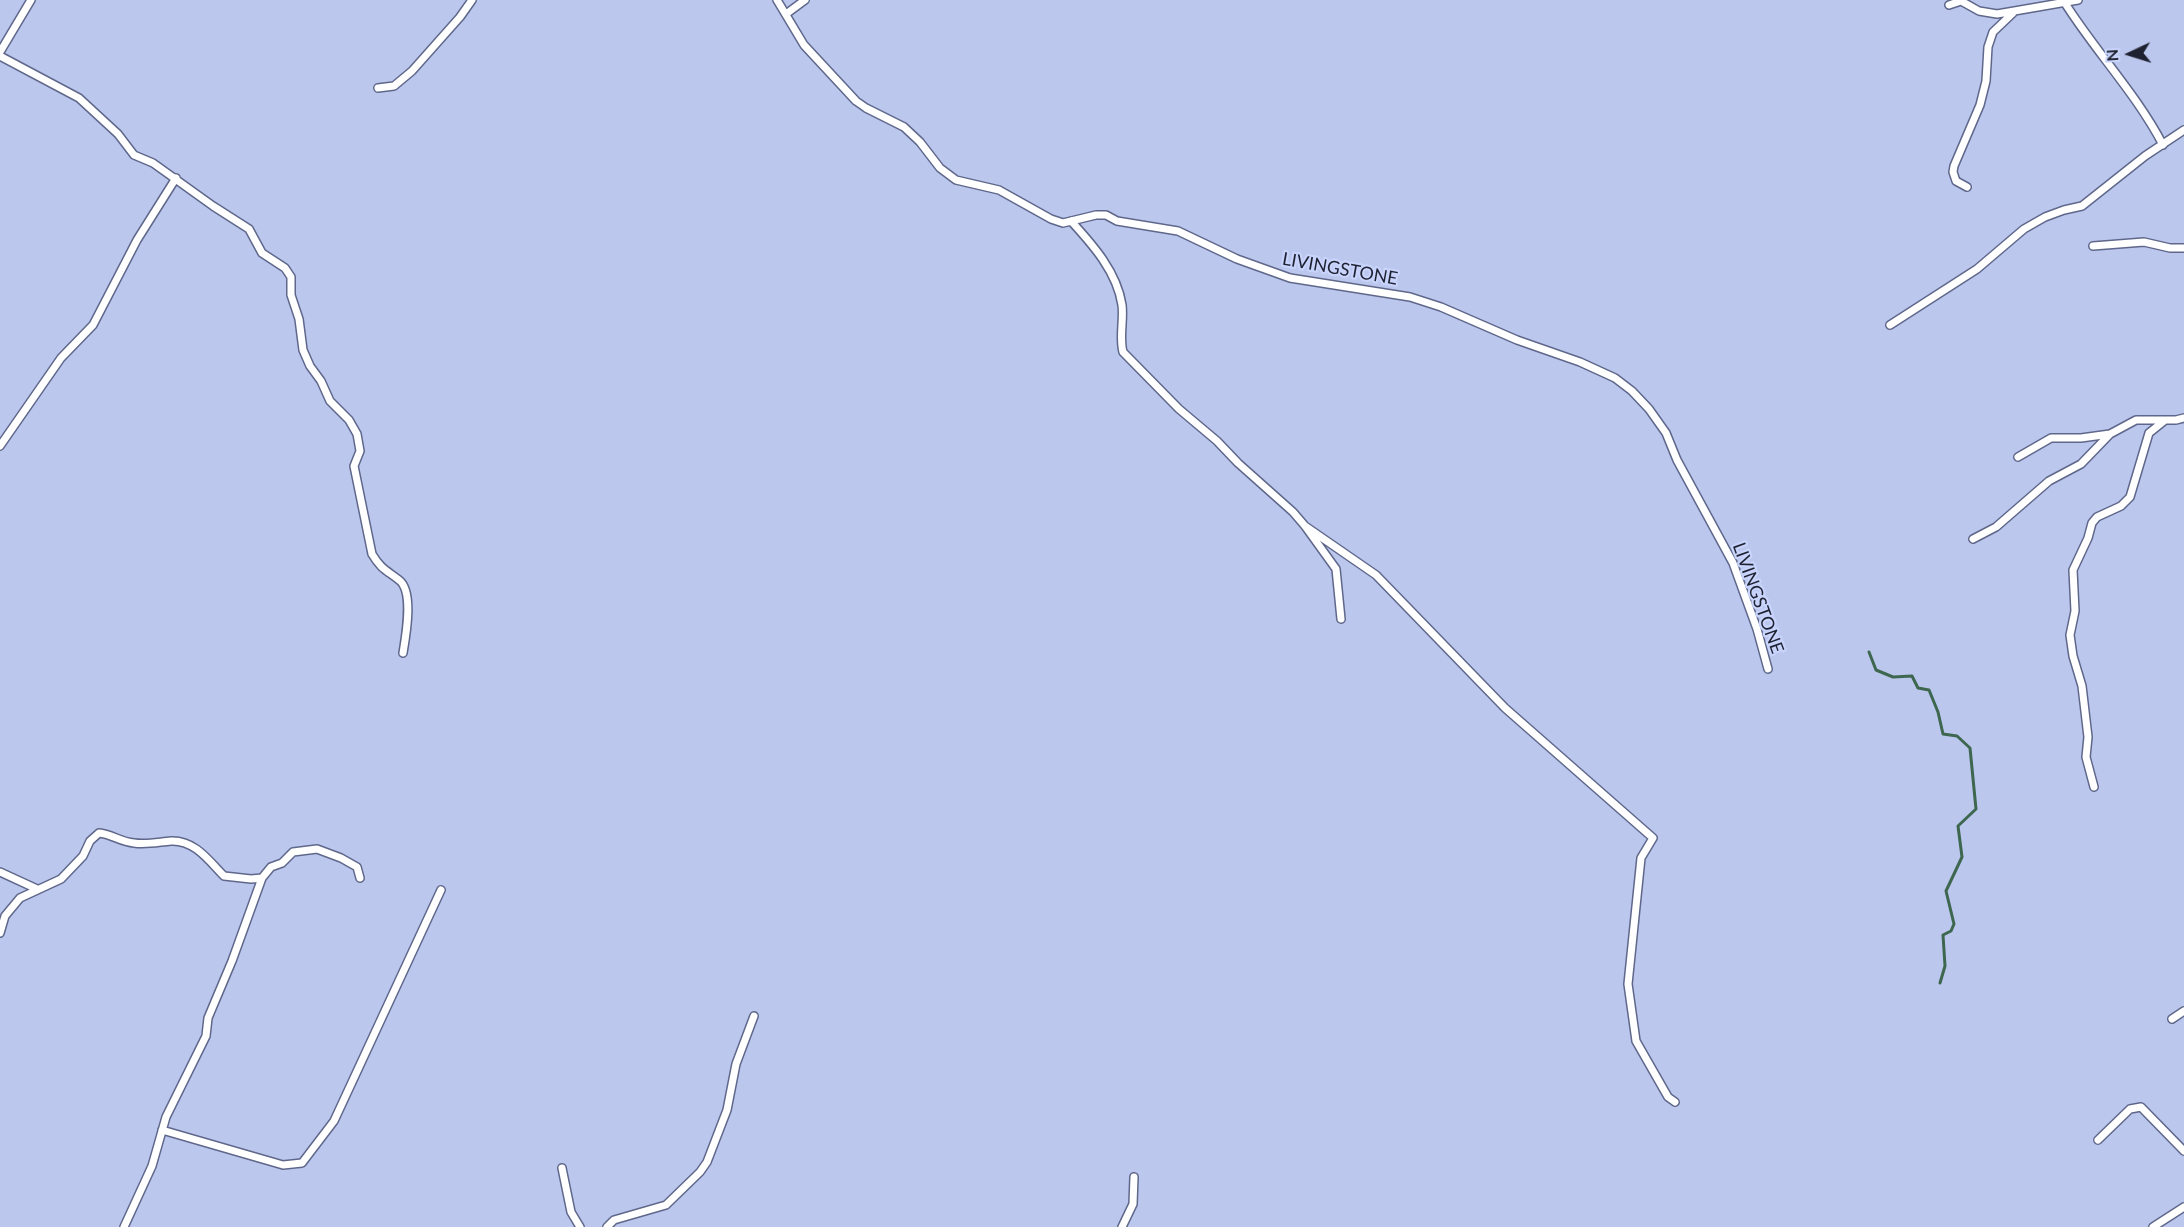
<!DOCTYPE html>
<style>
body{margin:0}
#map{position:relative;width:2184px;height:1227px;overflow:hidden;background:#bcc7ee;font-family:Lato,sans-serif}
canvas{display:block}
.north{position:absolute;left:2100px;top:24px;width:60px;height:60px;-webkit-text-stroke:4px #c8d4fc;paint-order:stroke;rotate:266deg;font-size:16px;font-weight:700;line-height:24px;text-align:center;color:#1e2130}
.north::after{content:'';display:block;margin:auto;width:21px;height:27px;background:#1e2130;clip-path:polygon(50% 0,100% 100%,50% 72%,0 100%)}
</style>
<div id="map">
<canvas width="2184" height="1227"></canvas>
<div class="north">N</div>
</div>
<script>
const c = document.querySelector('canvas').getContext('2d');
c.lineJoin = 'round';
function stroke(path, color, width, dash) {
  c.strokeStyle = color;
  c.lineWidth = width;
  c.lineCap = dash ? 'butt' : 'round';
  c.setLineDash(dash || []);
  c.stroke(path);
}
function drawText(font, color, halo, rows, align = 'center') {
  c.font = font + ' Lato,sans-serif';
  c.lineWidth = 4.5;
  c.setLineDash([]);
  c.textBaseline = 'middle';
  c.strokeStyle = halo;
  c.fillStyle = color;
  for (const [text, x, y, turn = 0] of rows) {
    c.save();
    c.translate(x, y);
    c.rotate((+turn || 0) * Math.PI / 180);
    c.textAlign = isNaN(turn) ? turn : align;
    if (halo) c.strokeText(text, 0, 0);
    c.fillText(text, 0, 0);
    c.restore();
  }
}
stroke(new Path2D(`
 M1869,652L1876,670L1893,677L1912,676L1918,688L1929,690L1938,712L1943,734L1957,736L1970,748L1976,809L1958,826L1962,857L1946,891L1954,924L1951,931L1943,935L1945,966L1940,983`), '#3e6750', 3);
const minor = new Path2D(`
 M777,0L804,45L856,101L866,108L904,127L920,142L940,168L956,180L999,190L1051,219L1063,223L1096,215H1106L1117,221L1178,231L1237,259L1290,278L1410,297L1441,307L1517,340L1580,362L1615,378L1632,391L1649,409L1666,433L1677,460L1733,563L1757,629L1768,669
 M2063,0C2094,50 2136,93 2163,145
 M1949,5L1961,1L1979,11L1997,14L2078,0
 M786,14L805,0
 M0,52L31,0
 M0,56L79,98L118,134L134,155L153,163L213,206L249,229L262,253L285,268L291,277V295L299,319L303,350L310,366L321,381L330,401L349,420L357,434L360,451L354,466L372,554C381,569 386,570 399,580C414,591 406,635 403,653
 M378,88L394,86L412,71L460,17L472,0
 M1967,187L1956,181L1953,172L1954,166L1980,105L1986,81L1988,47L1993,32L2013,13
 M1071,221C1093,245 1117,272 1122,305C1124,320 1119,337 1123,352L1179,409L1217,441L1238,463L1293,512L1305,526L1336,569L1341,619
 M2093,246L2144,242L2170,248H2184
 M1890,325L1977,269L2024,229L2045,217L2064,210L2082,206L2145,156L2184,130
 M0,446L61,358L93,325L137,240L176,178
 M2018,457L2051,438H2081L2110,434
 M1305,526L1376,575L1505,708L1653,838L1641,858L1628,984L1636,1041L1668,1097L1675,1102
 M1973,539L1996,527L2049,481L2081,464L2110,434L2136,420H2176L2184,418
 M2094,787L2086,757L2088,737L2082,686L2073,656L2070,635L2075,611L2073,570L2088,538L2092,523L2097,517L2121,506L2130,497L2149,433L2164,421
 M0,872L37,889
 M0,933L5,916L20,898L61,879L83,856L90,841L99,833C111,834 121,842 134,843C146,845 159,842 171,841C195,840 209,861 224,876L251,879L262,878L271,867L282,863L293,852L317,849L341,858L357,867L360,878
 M2172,1019L2184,1011
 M162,1130L283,1165L302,1163L334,1121L441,890
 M2098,1140L2130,1109L2141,1107L2184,1151
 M562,1168L571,1212L580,1227
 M124,1227L152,1166L166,1117L206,1036L208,1018L232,961L262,878
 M607,1227L614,1220L666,1205L700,1172L707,1162L727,1110L736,1064L754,1016
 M1122,1227L1133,1204L1134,1177
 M2153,1227L2184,1207`);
stroke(minor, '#5f688b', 10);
stroke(minor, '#fff', 7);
drawText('18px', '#1e2130', '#c8d4fc', [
 ["LIVINGSTONE",1340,269,10],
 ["LIVINGSTONE",1758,598,70]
]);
</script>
